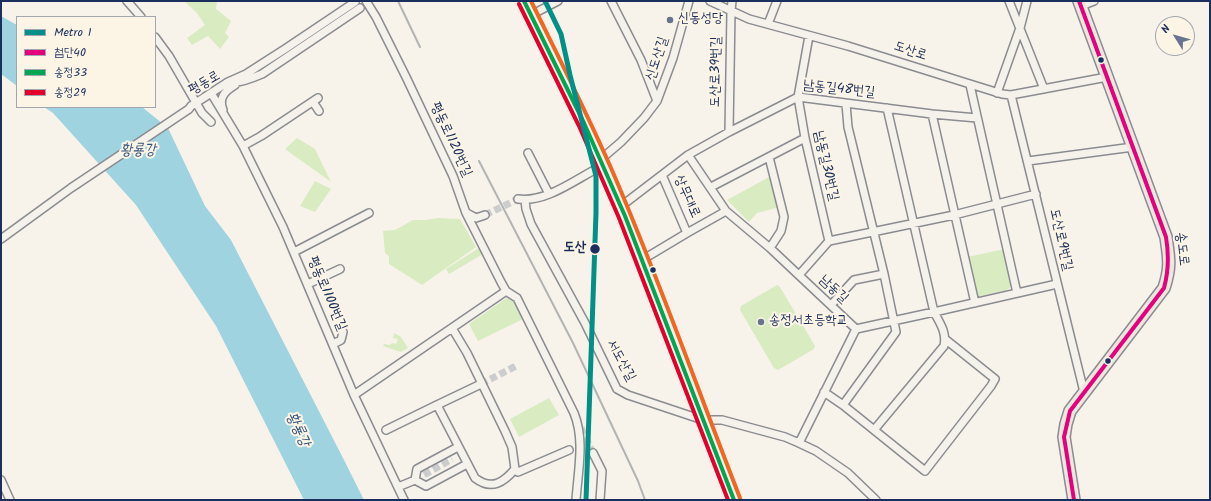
<!DOCTYPE html>
<meta charset="utf-8">
<style>
body{margin:0}
#map{position:relative;width:1211px;height:501px;overflow:hidden;background:#f7f3ea;font-family:Kalam,"Poor Story",sans-serif}
canvas{display:block}
.frame{position:absolute;inset:0;border:2px solid #1b2f5e;pointer-events:none}
.legend{position:absolute;left:16px;top:16px;width:140px;height:92px;box-sizing:border-box;background:#fcf5e5;border:1px solid #a2a6af;margin:0;padding:5px 7px;list-style:none;font-size:12px;color:#1b2f5e}
.legend li{display:flex;align-items:center;gap:8px;height:20px}
.legend b{width:20px;border:1px solid #a2a6af}
.north{position:absolute;left:1155px;top:16px;width:40px;height:40px;box-sizing:border-box;background:#fcf5e5;border:1px solid #a2a6af;border-radius:50%;rotate:307deg;font-size:11px;font-weight:700;line-height:16px;text-align:center;color:#1b2f5e}
.north::after{content:'';display:block;margin:auto;width:14px;height:18px;background:#68748f;clip-path:polygon(50% 0,100% 100%,50% 72%,0 100%)}
</style>
<div id="map">
<canvas width="1211" height="501"></canvas>
<div class="frame"></div>
<ul class="legend">
<li><b style="height:5px;background:#009088"></b>Metro 1</li>
<li><b style="height:5px;background:#e5007d"></b>첨단40</li>
<li><b style="height:5px;background:#00a651"></b>송정33</li>
<li><b style="height:5px;background:#e4002b"></b>송정29</li>
</ul>
<div class="north">N</div>
</div>
<script>
const c = document.querySelector('canvas').getContext('2d');
c.lineJoin = 'round';
function fill(path, color) {
  c.fillStyle = color;
  c.fill(path, 'evenodd');
}
function stroke(path, color, width, dash) {
  c.strokeStyle = color;
  c.lineWidth = width;
  c.lineCap = dash ? 'butt' : 'round';
  c.setLineDash(dash || []);
  c.stroke(path);
}
function drawText(font, color, halo, rows, align = 'center') {
  c.font = font + ' Kalam,"Poor Story",sans-serif';
  c.lineWidth = 4;
  c.setLineDash([]);
  c.textBaseline = 'middle';
  c.strokeStyle = halo;
  c.fillStyle = color;
  for (const [text, x, y, turn = 0] of rows) {
    c.save();
    c.translate(x, y);
    c.rotate((+turn || 0) * Math.PI / 180);
    c.textAlign = isNaN(turn) ? turn : align;
    if (halo) c.strokeText(text, 0, 0);
    c.fillText(text, 0, 0);
    c.restore();
  }
}
fill(new Path2D(`
 M184,1H217L216,9L231,21L225,33L229,37L220,49L208,36L192,45L187,38L205,25L197,13Z
 M297,138L315,149L331,182L285,149Z
 M771,176L780,207L757,213L749,222L727,200Z
 M315,181L331,189L315,212L300,206Z
 M438,218L460,219L476,247L422,285L389,264V256L385,253L383,231L395,230L413,220H426Z
 M479,248L483,254L449,274L446,269Z
 M1005,249L1012,285L1007,290L976,297L967,257Z
 M777,285L780,287L815,346L814,349L778,370L774,368L740,310L741,306Z
 M508,297L513,298L523,319L478,341L469,324Z
 M394,333L401,337L408,348L401,352L383,346L384,344L390,345L392,343L396,344L398,339L393,338Z
 M549,398L559,415L519,437L510,419Z`), '#d8ebc1');
fill(new Path2D(`
 M1,16L17,25V86L1,74Z
 M44,107H142L168,128L205,206L231,240L343,458L364,500H304L216,326L136,205L53,113Z`), '#a0d3e0');
stroke(new Path2D(`
 M485,215L518,199
 M481,384L516,366
 M581,428L593,453
 M415,480L452,459`), '#cbccce', 7, [7, 3.5]);
const street = new Path2D(`
 M127,1L141,17
 M366,1L376,17L406,77L453,176L466,213L501,282L506,291L517,298L574,413C585,440 578,471 576,500
 M611,1L641,60L657,101
 M710,1L749,19L848,46L1002,94L1011,95L1107,77
 M1009,1L1044,89
 M1081,6L1094,1
 M531,15L558,1
 M768,24L777,1
 M809,36L798,97L805,138L829,241L954,215L1036,194
 M155,37L169,56L202,113L211,122
 M229,85L234,82C241,83 255,77 262,74L360,8
 M970,85L1017,293
 M211,93L243,146L283,227L354,395L404,500
 M997,93L1020,28L1027,1
 M1011,95L1084,392
 M313,102L319,111
 M223,110C218,98 225,91 235,85
 M932,114L975,303
 M729,132L731,11L732,1
 M243,146L261,136L318,98
 M528,153L549,194
 M688,155L726,211L770,248L856,329L934,312L1057,284
 M769,157L784,217L781,231L770,248
 M600,160L621,142L644,118L657,101L673,58L689,1
 M1028,161L1133,147
 M711,187L805,138
 M518,199C547,203 577,178 602,166
 M525,200L526,209L531,224L585,323L617,389L628,395L703,420H722L785,437L799,443L816,451L848,473L876,500
 M620,207L688,155L729,132L798,97L932,114L977,118
 M467,213L476,218L485,215
 M687,233L726,211
 M1,239L71,188L189,109L191,106L228,82L246,74L285,49L355,2
 M294,252L369,213
 M642,260L687,233L662,175
 M799,275L829,241
 M308,284L340,269
 M831,305L854,280L884,274
 M452,328L467,353L505,431L512,447L515,469C504,482 492,491 475,478L437,405L481,384
 M333,344L341,340L343,332
 M824,392L843,405L925,471L991,386L995,379L945,339
 M354,395L506,291
 M843,405L896,332L884,274L848,127L846,104
 M386,430L437,405
 M874,430L944,346C947,333 940,323 934,312L887,108
 M799,443L856,329
 M593,453L602,471L600,500
 M515,469L518,472L569,450
 M1,480L10,500
 M415,480L417,469L458,447
 M398,487L415,480L426,486L467,464`);
const secondary = new Path2D(`
 M524,1C544,42 565,82 584,123C641,246 685,374 734,500`);
const primary = new Path2D(`
 M1074,500L1064,437L1066,424L1070,411L1164,288C1171,267 1169,258 1166,237L1079,1`);
stroke(street, '#8a8c91', 10);
stroke(secondary, '#8a8c91', 13);
stroke(primary, '#8a8c91', 14);
stroke(street, '#f5f2ec', 7);
stroke(secondary, '#f5f2ec', 10);
stroke(primary, '#eee9df', 11);
stroke(new Path2D(`
 M398,1L420,47
 M479,161L573,343L638,481L645,500`), '#b2b3b4', 2);
stroke(new Path2D(`
 M1074,500L1064,437L1070,411L1164,288C1169,270 1169,255 1166,237L1079,1`), '#e5007d', 4);
stroke(new Path2D(`
 M524,1L584,123L625,216L734,500`), '#00a651', 4);
stroke(new Path2D(`
 M519,4L579,126L619,218L728,500`), '#e4002b', 4);
stroke(new Path2D(`
 M531,1C558,56 586,111 611,168C658,276 697,388 740,498`), '#f26522', 4);
stroke(new Path2D(`
 M545,1L561,34L570,75L596,176V213L586,500`), '#009088', 5);
for (const [x, y, r, color] of [
 [670,20,4,"#68748f"],
 [1101,60,3.5,"#1b2f5e"],
 [595,249,5.5,"#1b2f5e"],
 [653,270,3.5,"#1b2f5e"],
 [761,322,4,"#68748f"],
 [1108,361,3.5,"#1b2f5e"]
]) {
  const dot = new Path2D();
  dot.arc(x, y, r, 0, 2 * Math.PI);
  c.fillStyle = color;
  c.fill(dot);
  stroke(dot, '#fcf5e5', 1.5);
}
drawText('14px', '#1b2f5e', '#fcf5e5', [
 ["신동성당",678,20],
 ["송정서초등학교",769,322]
], 'left');
drawText('14px', '#1b2f5e', '#fcf5e5', [
 ["도산로",910,52,18],
 ["신도산길",658,59,-72],
 ["도산로39번길",717,72,-89],
 ["평동로",205,84,-30],
 ["남동길48번길",839,90,6],
 ["평동로1120번길",450,140,65],
 ["남동길30번길",825,166,77],
 ["상무대로",686,197,66],
 ["도산로9번길",1060,240,77],
 ["송도로",1181,249,83],
 ["남동길",833,290,43],
 ["평동로1100번길",326,294,67],
 ["서도산길",620,361,61]
]);
drawText('bold 14px', '#1b2f5e', '#fcf5e5', [
 ["도산",586,249]
], 'right');
drawText('italic 15px', '#33547e', '#fcf5e5', [
 ["황룡강",138,151],
 ["황룡강",297,430,65]
]);
</script>
